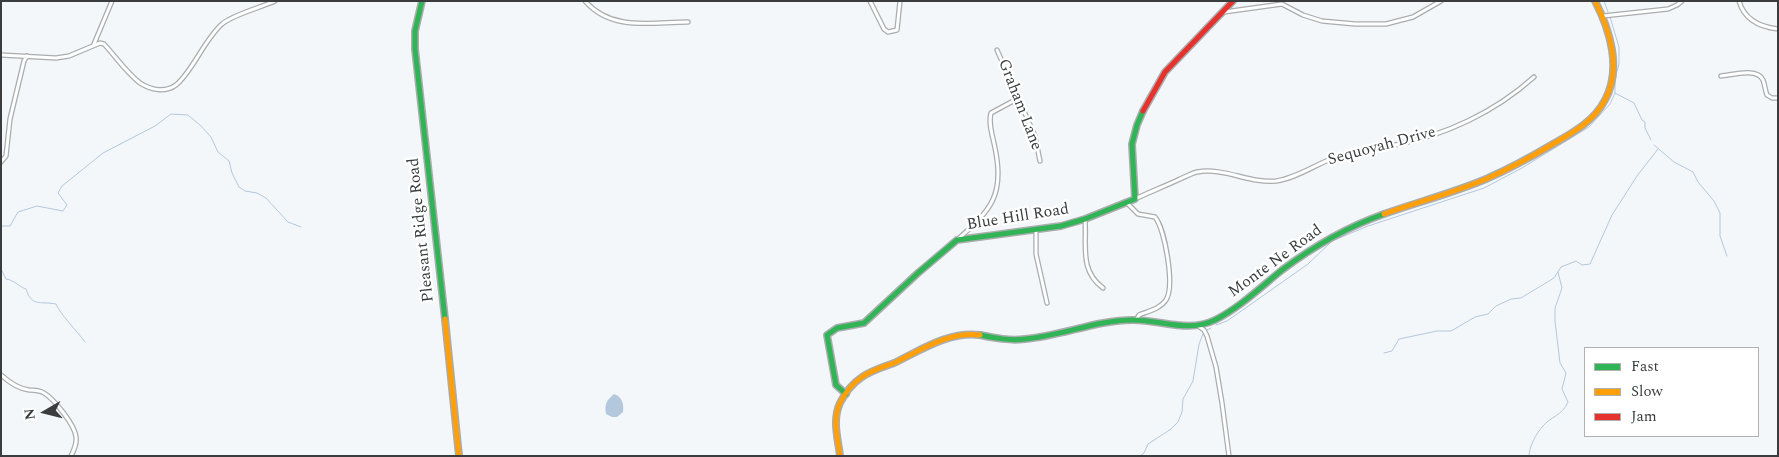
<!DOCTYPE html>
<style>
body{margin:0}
#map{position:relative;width:1779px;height:457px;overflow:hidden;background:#f4f7f9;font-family:Spectral,serif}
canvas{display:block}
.frame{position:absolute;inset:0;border:2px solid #3a3c3d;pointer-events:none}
.legend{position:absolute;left:1584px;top:347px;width:175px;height:90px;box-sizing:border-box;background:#fff;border:1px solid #b0b1b1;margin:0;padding:6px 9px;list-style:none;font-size:15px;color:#3a3c3d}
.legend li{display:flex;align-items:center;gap:10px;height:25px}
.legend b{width:25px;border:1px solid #b0b1b1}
.north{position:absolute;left:20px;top:387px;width:50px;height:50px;-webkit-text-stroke:4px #fff;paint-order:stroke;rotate:262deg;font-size:14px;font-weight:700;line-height:20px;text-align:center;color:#3a3c3d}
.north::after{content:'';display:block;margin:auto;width:18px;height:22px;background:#3a3c3d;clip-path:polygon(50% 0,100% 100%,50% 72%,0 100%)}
</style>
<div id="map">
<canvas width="1779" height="457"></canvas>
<div class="frame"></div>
<ul class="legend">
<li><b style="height:6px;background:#30b455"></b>Fast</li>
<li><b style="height:6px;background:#ff9f0a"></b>Slow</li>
<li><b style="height:6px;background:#e5322d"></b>Jam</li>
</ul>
<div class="north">N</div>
</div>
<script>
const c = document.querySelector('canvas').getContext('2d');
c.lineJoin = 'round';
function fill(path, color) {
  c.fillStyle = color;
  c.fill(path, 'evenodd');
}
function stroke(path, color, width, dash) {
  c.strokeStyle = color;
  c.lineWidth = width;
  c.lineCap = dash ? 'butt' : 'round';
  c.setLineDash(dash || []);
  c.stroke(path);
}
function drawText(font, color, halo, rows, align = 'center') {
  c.font = font + ' Spectral,serif';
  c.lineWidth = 4.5;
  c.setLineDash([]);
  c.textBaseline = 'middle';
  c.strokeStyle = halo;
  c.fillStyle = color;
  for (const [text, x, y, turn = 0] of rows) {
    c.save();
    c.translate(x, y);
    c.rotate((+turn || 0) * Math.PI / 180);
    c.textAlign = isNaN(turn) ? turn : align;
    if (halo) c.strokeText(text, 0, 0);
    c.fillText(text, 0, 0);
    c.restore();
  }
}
fill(new Path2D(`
 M614,394C622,397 624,403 623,412L617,417H612L606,414C604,404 607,400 614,394Z`), '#b3c7dd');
stroke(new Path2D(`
 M1604,1L1608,12
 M1615,93L1634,103L1642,120L1645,122V128L1651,140
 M1654,145L1674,162L1693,172L1698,182L1714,201L1720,213V236L1727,256
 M1,226H10L18,212L37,206L63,211L67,205L58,193L62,186L103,153L155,126L171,114L188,115L200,125L211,137L218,152L229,161L232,173L239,187L245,191L257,193L266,198L288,222L301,227
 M1,269L6,279C14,280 18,286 26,289C32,307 39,301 56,304C60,314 77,331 85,342
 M1216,325L1227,321L1308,264L1332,241L1368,226L1484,188L1522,168L1589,127L1610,104L1615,93V79L1619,64V47L1610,17
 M1207,330L1211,328
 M1384,353L1392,351L1399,339L1437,331H1451L1475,317L1488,314L1496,306L1511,299L1521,298L1554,278L1561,267L1576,261L1582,265L1590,264L1612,215L1637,176L1658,149
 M1140,456L1144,453L1148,444L1171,429L1178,422L1182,412L1183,399L1193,381L1199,344L1203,334
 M1529,456C1529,447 1536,434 1542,427C1551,416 1562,416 1568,402L1562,389L1566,373L1560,363L1555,321V308L1562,288L1558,272`), '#b3c7dd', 1);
const street = new Path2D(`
 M585,1C612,32 652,22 688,22
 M870,1L884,29L888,32L897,30L900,1
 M1739,1C1744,19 1760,27 1778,29
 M1224,12L1282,4L1303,15L1322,21L1355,24H1386L1413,17L1441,1
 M1603,16L1668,9L1677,5L1682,1
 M94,44L112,1
 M997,50L1035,136L1040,161
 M1,55L56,58L69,56L100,43L104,44C116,57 126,72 140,83C151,90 165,93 176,85C193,71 204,40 222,24C234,14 260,8 275,1
 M1721,76C1732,75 1757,67 1763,80C1765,85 1765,90 1767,95L1772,98H1778
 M1,162L6,156L10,119L24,61L27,56
 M1135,199C1150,192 1165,186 1180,179C1185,177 1192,173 1197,172C1224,167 1250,184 1276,181C1297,178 1316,164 1336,157C1355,151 1376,149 1395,145C1446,135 1495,112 1534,77
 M1127,203L1138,214L1155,217C1165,229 1175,286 1166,300C1160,309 1149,311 1139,315L1136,320
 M1085,219C1087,246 1079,270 1103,288
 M1036,230V254L1047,303
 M958,239C991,210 1005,195 995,148C993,137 988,124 991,113L1017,99
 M1198,326L1204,330L1207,336L1216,367L1222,403L1229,456
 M1,375C9,382 18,389 29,390C34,390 39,390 44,393C54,399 75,425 76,437C77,444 74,450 71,456`);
const fast = new Path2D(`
 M422,1L415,31V49L445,319
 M980,335C995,338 1010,341 1025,339C1062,336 1096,320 1133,320C1162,320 1188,333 1215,320C1239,308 1261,287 1282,270C1314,246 1347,227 1384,214
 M846,394L836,385L827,335L837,328L864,323L918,273L957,240L1061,226L1085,219L1135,199L1132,144L1137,125L1143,111`);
const slow = new Path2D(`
 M1384,214C1418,202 1453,193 1486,179C1509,169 1531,157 1553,144C1574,132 1594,121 1605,100C1622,69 1610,30 1595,1
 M445,319L459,456
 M840,456C838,439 832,420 840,403C845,393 853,383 862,377C872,370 883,367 894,363C921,350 949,331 980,335`);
const jam = new Path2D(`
 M1143,111L1165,72L1233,1`);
stroke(street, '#aaacae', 5.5);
stroke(fast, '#aaacae', 8);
stroke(slow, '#aaacae', 8);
stroke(jam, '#aaacae', 8);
stroke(street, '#fdfefe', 3);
stroke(fast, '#30b455', 5);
stroke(slow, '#ff9f0a', 5);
stroke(jam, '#e5322d', 5);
drawText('16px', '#3a3c3d', '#fff', [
 ["Graham Lane",1019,105,69],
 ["Sequoyah Drive",1382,147,-15],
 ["Blue Hill Road",1018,218,-9],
 ["Pleasant Ridge Road",422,230,-96],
 ["Monte Ne Road",1276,262,-36]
]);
</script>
